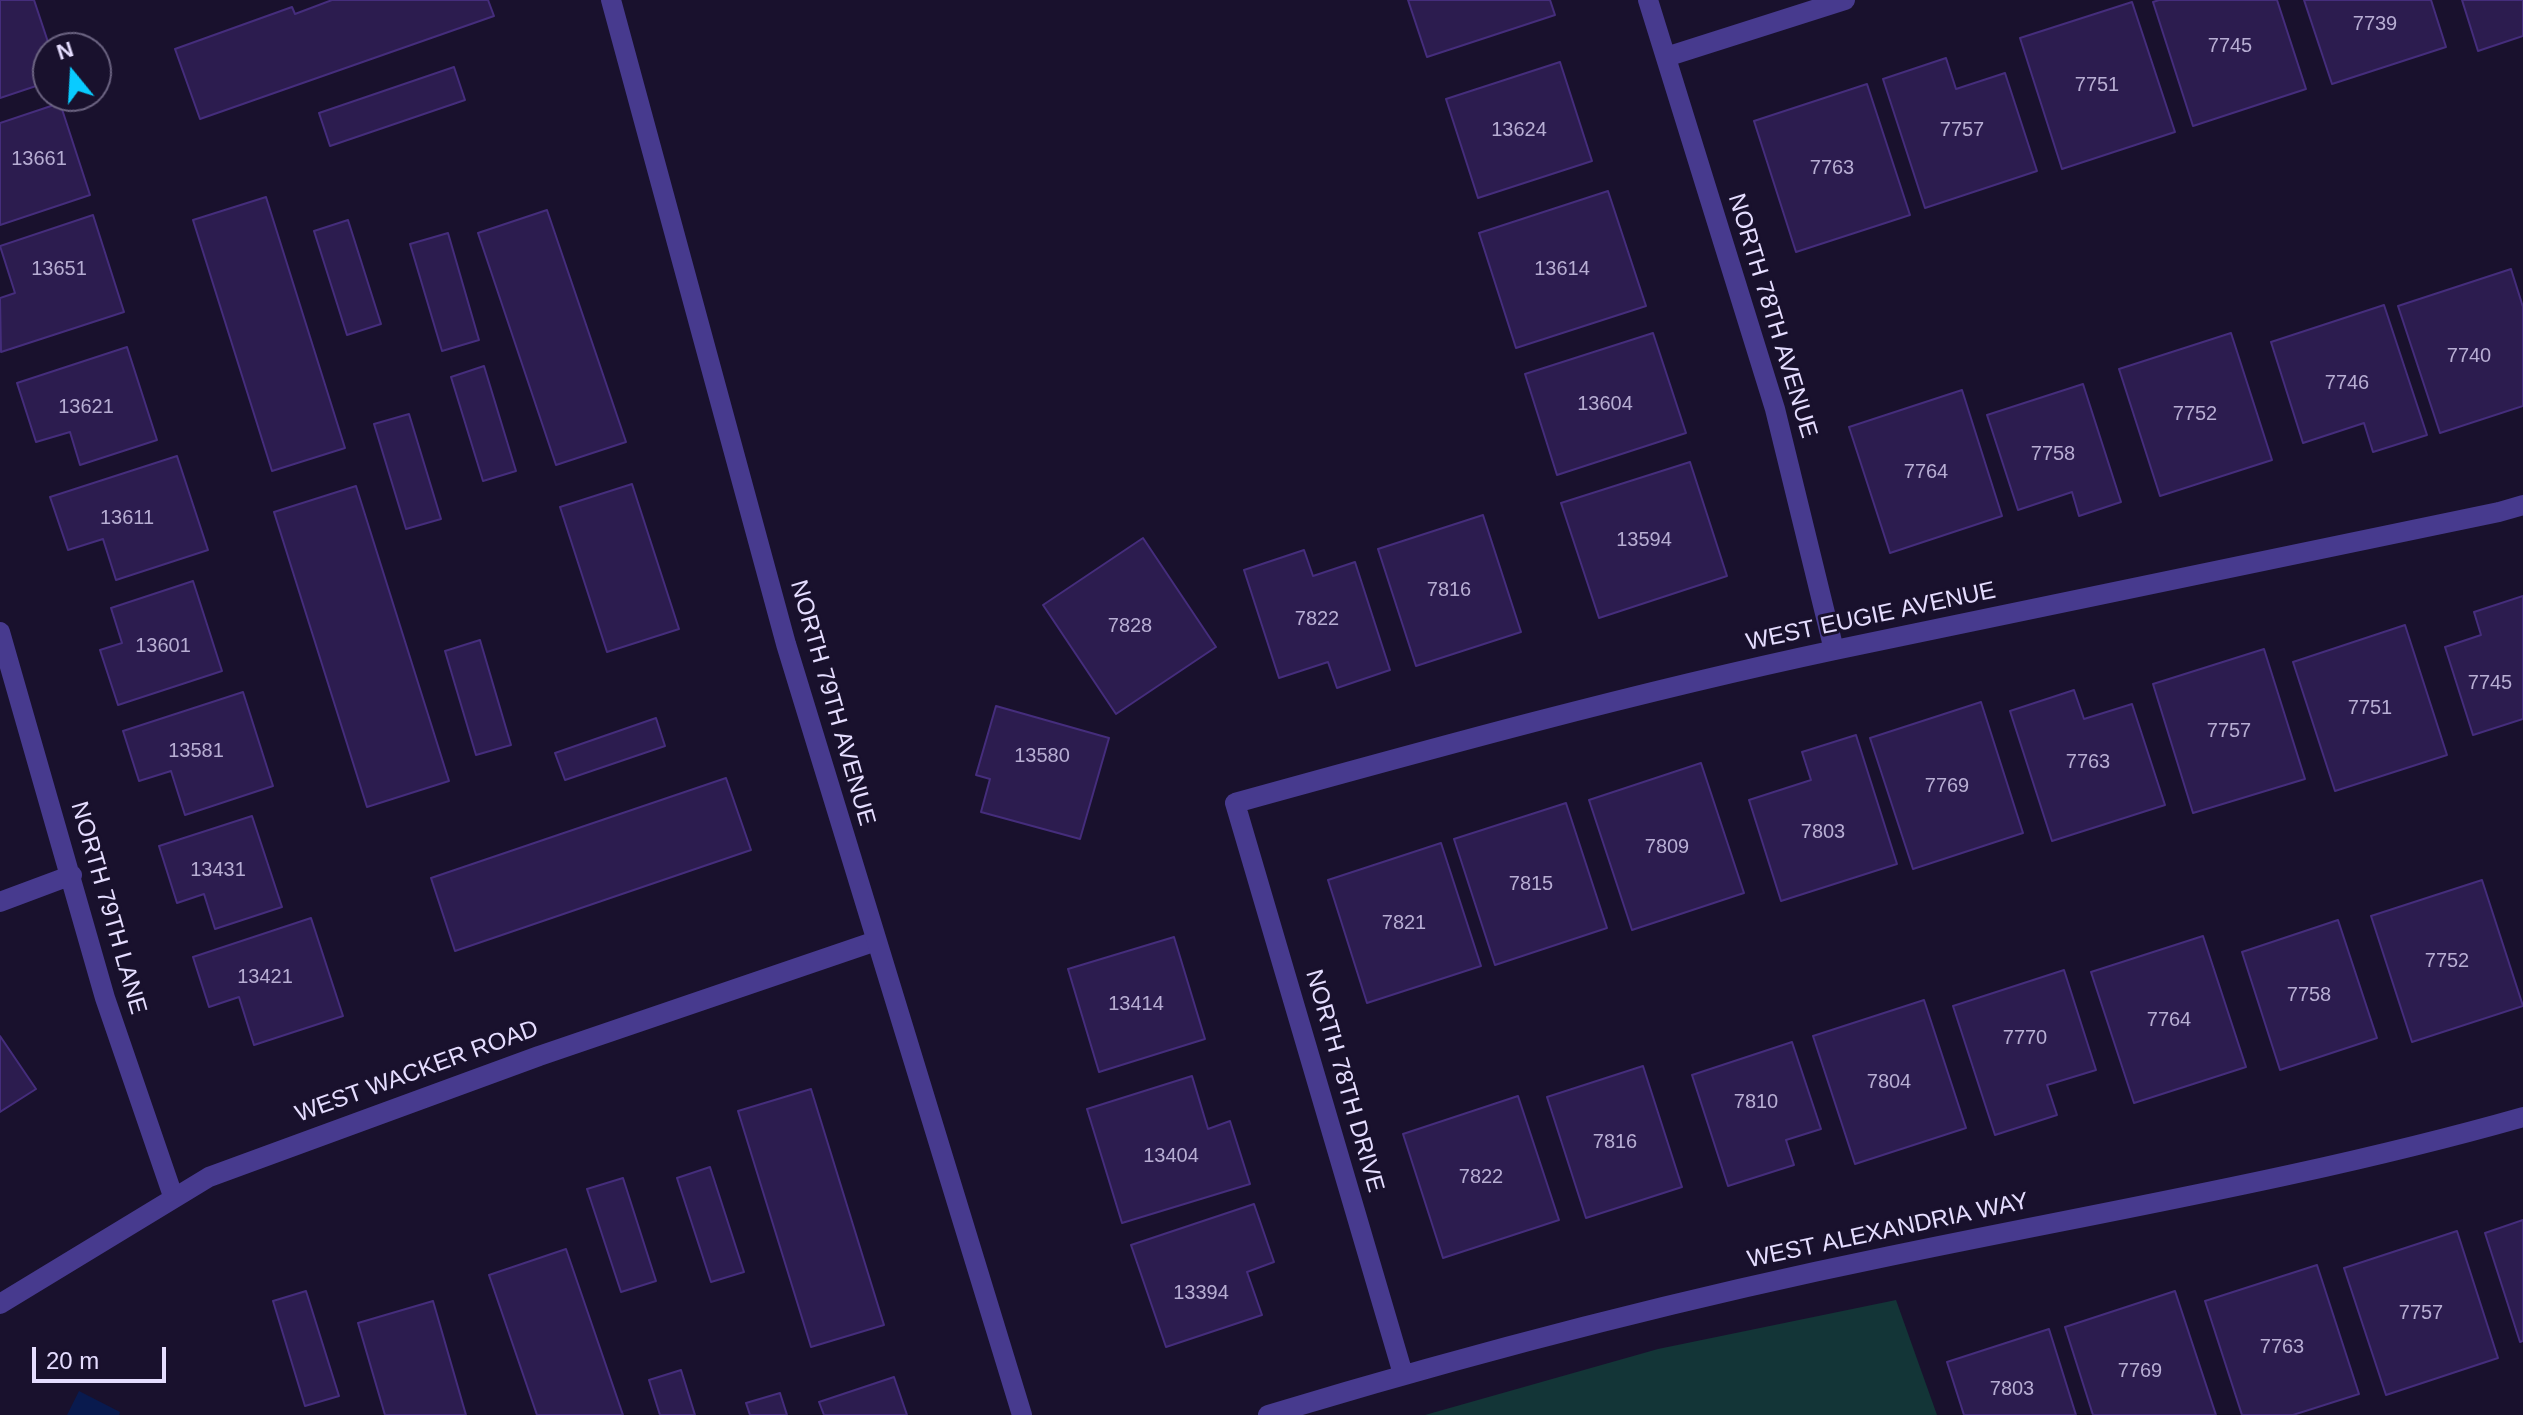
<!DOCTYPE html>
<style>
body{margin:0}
#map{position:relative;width:2523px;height:1415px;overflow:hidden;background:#19112d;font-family:Arial,sans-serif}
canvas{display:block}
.north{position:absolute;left:32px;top:32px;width:80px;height:80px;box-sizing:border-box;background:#19112d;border:2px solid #6b6381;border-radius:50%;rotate:342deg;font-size:22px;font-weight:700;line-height:32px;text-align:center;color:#e5ddff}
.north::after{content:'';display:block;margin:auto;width:28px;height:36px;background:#09cbff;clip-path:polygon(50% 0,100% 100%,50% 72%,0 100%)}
.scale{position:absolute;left:32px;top:1347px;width:134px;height:36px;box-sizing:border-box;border:4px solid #e5ddff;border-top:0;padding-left:10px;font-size:24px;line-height:28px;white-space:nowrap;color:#e5ddff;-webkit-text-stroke:6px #19112d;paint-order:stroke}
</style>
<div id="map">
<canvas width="2523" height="1415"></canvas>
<div class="north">N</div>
<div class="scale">20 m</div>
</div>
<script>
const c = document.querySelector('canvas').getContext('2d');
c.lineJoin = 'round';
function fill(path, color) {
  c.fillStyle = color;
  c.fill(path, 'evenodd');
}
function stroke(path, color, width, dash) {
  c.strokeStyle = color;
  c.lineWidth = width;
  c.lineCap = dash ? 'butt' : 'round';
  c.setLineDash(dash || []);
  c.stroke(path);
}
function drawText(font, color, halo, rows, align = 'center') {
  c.font = font + ' Arial,sans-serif';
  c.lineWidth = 6;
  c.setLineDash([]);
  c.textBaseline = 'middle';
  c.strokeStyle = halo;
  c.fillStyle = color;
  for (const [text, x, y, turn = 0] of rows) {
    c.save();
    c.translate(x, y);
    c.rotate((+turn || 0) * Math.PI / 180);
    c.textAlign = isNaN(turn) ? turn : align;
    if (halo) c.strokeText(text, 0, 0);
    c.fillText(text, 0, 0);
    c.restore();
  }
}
fill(new Path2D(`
 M1896,1300L1937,1415H1425L1658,1349Z`), '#133537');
fill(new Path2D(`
 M79,1391L120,1412L119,1415H67Z`), '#091a4e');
const building = new Path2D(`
 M0,0H34L50,48L48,82L0,98Z
 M332,0H488L494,16L200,119L175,49L292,7L295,14Z
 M1408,0H1550L1555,15L1427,57Z
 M2159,0H2277L2306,89L2193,126L2153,2Z
 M2304,0H2431L2446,47L2332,84Z
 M2462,0H2523V36L2478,51Z
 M2132,2L2175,132L2062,169L2020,38Z
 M1946,58L1956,89L2005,73L2037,171L1925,208L1883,79Z
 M1560,62L1592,161L1478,198L1446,99Z
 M454,67L465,100L330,146L319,113Z
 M1867,84L1910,215L1796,252L1754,121Z
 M60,103L90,195L0,225V123Z
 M1608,191L1646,306L1516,348L1479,233Z
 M266,197L345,448L272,471L193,220Z
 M547,210L626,442L556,465L478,233Z
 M93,215L124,312L1,352L0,298L15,293L0,246Z
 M348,220L381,324L347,335L314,231Z
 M448,233L479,340L442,351L410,244Z
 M2511,269L2523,307V406L2440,433L2398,306Z
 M2384,305L2427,435L2373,452L2364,423L2303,443L2271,342Z
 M1653,333L1686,433L1557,475L1525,374Z
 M2231,333L2272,460L2160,496L2119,369Z
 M127,347L157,440L80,465L70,432L36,442L17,383Z
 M484,366L516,471L483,481L451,377Z
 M2083,384L2121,502L2079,516L2072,492L2018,510L1987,415Z
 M1962,390L2002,516L1890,553L1849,427Z
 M409,414L441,519L406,529L374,424Z
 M177,456L208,550L116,580L103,539L68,550L50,497Z
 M1690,462L1727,576L1599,618L1561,503Z
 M632,484L679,629L607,652L560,507Z
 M356,486L449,781L367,807L274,512Z
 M1483,515L1521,632L1416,666L1378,549Z
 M1143,538L1216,647L1116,714L1043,605Z
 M1304,550L1313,576L1355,562L1390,670L1337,688L1328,662L1279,678L1244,570Z
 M193,581L222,671L118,705L100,650L122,643L111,608Z
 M2523,596V719L2473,735L2445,647L2481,635L2474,612Z
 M2405,625L2447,755L2335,791L2293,662Z
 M480,640L511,745L476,755L445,651Z
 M2264,649L2305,779L2193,813L2153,684Z
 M2074,690L2084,719L2132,704L2165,805L2052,841L2010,711Z
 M243,692L273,786L185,815L171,771L139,781L123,731Z
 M1981,702L2023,833L1913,869L1870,738Z
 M996,706L1109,738L1080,839L981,812L990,779L976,775Z
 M656,718L665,746L565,780L555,753Z
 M1856,735L1897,864L1781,901L1749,800L1811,780L1802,752Z
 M1701,763L1744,893L1632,930L1589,800Z
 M726,778L751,850L455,951L431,878Z
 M1566,803L1607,928L1495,965L1454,839Z
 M252,816L282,907L215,929L204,894L177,903L159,846Z
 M1441,843L1481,966L1367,1003L1328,880Z
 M2482,880L2523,1006L2412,1042L2371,916Z
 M311,918L343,1016L254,1045L239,997L209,1007L193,957Z
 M2338,920L2377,1038L2280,1070L2242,952Z
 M2203,936L2246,1067L2134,1103L2091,972Z
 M1174,937L1205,1039L1099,1072L1068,969Z
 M2064,970L2096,1070L2047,1085L2057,1115L1995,1135L1953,1006Z
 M1924,1000L1966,1128L1855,1164L1813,1036Z
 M0,1036L36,1089L0,1112Z
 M1792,1042L1821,1129L1786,1140L1794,1165L1728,1186L1692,1075Z
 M1643,1066L1682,1187L1586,1218L1547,1097Z
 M1192,1076L1208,1129L1230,1121L1250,1184L1122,1223L1087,1109Z
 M811,1089L884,1325L811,1347L738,1111Z
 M1518,1096L1559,1220L1443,1258L1403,1134Z
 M710,1167L744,1272L711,1282L677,1178Z
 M623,1178L656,1281L621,1292L587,1189Z
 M1254,1204L1274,1262L1247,1272L1262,1315L1166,1347L1131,1245Z
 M2523,1220V1341L2520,1342L2485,1233Z
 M2457,1231L2498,1358L2386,1395L2344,1268Z
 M566,1249L623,1415H537L489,1275Z
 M2317,1265L2359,1394L2293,1415H2242L2205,1301Z
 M306,1291L339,1396L305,1406L273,1301Z
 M2175,1291L2216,1415H2093L2065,1327Z
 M433,1301L466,1415H385L358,1323Z
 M2049,1329L2076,1415H1964L1947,1362Z
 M681,1370L695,1415H660L649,1380Z
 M894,1377L907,1415H824L819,1402Z
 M780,1393L787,1415H750L746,1403Z`);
fill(building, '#2c1c4f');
stroke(building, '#452d7c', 2);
stroke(new Path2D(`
 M1648,0L1775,409L1834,650
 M1666,57L1845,0
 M0,632L105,998L173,1196
 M0,902L72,875
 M0,1304L209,1177L539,1056L876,941
 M1403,1374L1235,803C1434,748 1633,693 1835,650C2056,602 2278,559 2499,512L2523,505
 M1268,1415C1473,1353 1680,1299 1890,1256C2101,1212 2315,1176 2523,1117`), '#473a8e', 20);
stroke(new Path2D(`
 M611,0L786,644L1022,1415`), '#473a8e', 20);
drawText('20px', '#b7add3', null, [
 ["7739",2375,24],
 ["7745",2230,46],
 ["7751",2097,85],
 ["13624",1519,130],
 ["7757",1962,130],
 ["13661",39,159],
 ["7763",1832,168],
 ["13651",59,269],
 ["13614",1562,269],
 ["7740",2469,356],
 ["7746",2347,383],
 ["13604",1605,404],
 ["13621",86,407],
 ["7752",2195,414],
 ["7758",2053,454],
 ["7764",1926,472],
 ["13611",127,518],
 ["13594",1644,540],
 ["7816",1449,590],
 ["7822",1317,619],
 ["7828",1130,626],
 ["13601",163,646],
 ["7745",2490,683],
 ["7751",2370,708],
 ["7757",2229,731],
 ["13581",196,751],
 ["13580",1042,756],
 ["7763",2088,762],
 ["7769",1947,786],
 ["7803",1823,832],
 ["7809",1667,847],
 ["13431",218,870],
 ["7815",1531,884],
 ["7821",1404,923],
 ["7752",2447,961],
 ["13421",265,977],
 ["7758",2309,995],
 ["13414",1136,1004],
 ["7764",2169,1020],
 ["7770",2025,1038],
 ["7804",1889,1082],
 ["7810",1756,1102],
 ["7816",1615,1142],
 ["13404",1171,1156],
 ["7822",1481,1177],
 ["13394",1201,1293],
 ["7757",2421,1313],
 ["7763",2282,1347],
 ["7769",2140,1371],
 ["7803",2012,1389]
]);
drawText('24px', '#e5ddff', '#19112d', [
 ["NORTH 78TH AVENUE",1772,316,73],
 ["WEST EUGIE AVENUE",1871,617,-12],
 ["NORTH 79TH AVENUE",832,703,74],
 ["NORTH 79TH LANE",108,908,74],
 ["WEST WACKER ROAD",417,1072,-20],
 ["NORTH 78TH DRIVE",1344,1081,74],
 ["WEST ALEXANDRIA WAY",1888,1231,-12]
]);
</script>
